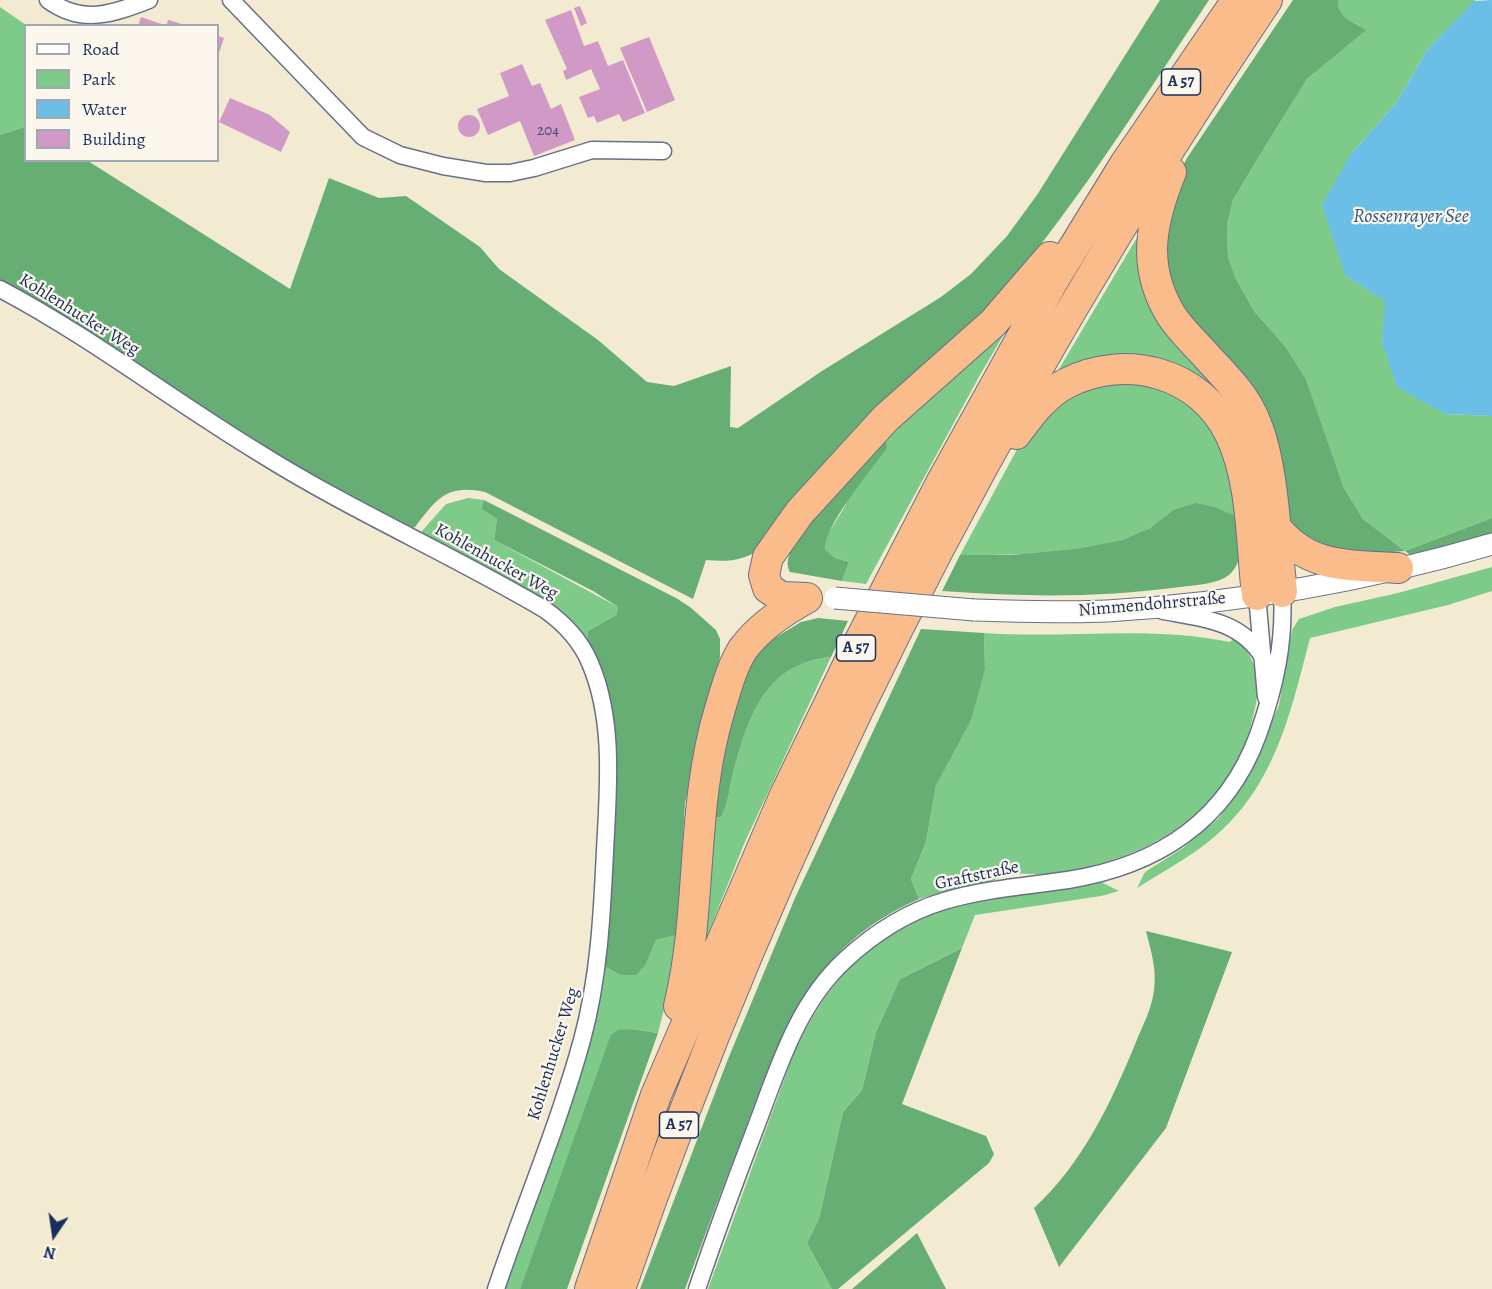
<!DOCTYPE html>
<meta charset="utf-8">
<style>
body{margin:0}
#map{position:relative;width:1492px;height:1289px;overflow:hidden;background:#f3ead2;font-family:Alegreya,serif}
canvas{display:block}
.legend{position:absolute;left:24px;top:24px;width:195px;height:138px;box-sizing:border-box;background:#fbf7ec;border:2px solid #a1a7b3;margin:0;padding:8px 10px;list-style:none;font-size:18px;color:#1b2f5e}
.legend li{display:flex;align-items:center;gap:12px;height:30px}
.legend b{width:30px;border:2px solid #a1a7b3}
.north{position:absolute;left:24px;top:1205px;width:60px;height:60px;-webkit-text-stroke:4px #fbf7ec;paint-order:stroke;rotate:193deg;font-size:16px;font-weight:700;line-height:24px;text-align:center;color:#1b2f5e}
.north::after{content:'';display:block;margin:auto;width:21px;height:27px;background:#1b2f5e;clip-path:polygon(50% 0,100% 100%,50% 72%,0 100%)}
</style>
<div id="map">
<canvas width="1492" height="1289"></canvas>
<ul class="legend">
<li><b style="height:8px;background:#fff"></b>Road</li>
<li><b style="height:16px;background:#7eca88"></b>Park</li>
<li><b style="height:16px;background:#6bbfe7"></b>Water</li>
<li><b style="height:16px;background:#d19ac6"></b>Building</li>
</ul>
<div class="north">N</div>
</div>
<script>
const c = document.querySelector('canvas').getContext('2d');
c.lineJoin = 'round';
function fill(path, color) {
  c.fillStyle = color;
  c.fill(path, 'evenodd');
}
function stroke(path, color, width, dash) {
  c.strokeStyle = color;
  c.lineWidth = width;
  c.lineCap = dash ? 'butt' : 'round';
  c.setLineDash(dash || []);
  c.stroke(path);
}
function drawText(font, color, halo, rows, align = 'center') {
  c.font = font + ' Alegreya,serif';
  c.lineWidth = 4.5;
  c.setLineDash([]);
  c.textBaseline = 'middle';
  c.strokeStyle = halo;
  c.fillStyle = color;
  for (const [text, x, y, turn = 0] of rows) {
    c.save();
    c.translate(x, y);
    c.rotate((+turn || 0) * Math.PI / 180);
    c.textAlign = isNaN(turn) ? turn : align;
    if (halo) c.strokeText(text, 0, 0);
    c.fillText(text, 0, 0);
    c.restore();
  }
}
fill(new Path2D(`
 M1338,0H1476L1427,50L1397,102L1351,154L1345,275L1386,301L1382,343L1445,414L1492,416V518L1405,551L1363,519L1344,488L1306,379L1285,346L1254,311L1236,279L1228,257L1227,225L1233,200L1258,158L1307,79L1365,30C1353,21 1337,18 1338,0Z
 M0,7L26,25L25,127L0,135Z
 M1145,224L1232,392L1247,463L1189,381L1049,386Z
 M1015,315L980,375L866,584L842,581L849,562L835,558L825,549L824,540L844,508L879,435Z
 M1119,378L1178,392L1221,437L1240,518L1173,510C1166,515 1159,522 1151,527C1108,556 1012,555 960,555L1028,429L1059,398Z
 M468,498L484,500L483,509L497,519L494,540L618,607L616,615L588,631L587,643L423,536L422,531L446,504Z
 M1492,567V591L1448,605L1310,638C1289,719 1273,796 1199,849C1179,863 1157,875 1137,888L1145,872L1183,848L1218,819L1250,774L1279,705L1292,630L1299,619L1335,607L1398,593Z
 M984,633C1066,639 1150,625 1230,642L1236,637C1263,668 1261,687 1251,725C1226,819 1140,861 1052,874C1037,876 1022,871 1007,875C1000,876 996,880 990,882C982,885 972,885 963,887C948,890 934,895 919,899L911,879L926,842L936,785L985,669Z
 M831,657L744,844L695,966L707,808L721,817C729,803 729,788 733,773C749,716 764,664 831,657Z
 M1101,882L1119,891L1101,896L975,915L962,948L900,979L876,1032L862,1090L843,1112L819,1219L807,1243L832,1289H708L793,1055C864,902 954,905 1101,882Z
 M677,935L669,990L658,1033L631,1029L610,1036L520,1289H503L604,966L620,975L646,964L656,940Z`), '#7eca88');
fill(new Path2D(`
 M1160,0H1209C1141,102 1076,206 996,300L760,549C743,561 727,562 706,560L693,599L485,492C446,484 437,499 415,527L409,529L311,477L252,441L35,299L0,281V135L25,127L26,160L88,161L290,289L329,178L379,198L406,196L480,247L499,269L598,340L647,382L674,386L731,366L730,427L738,428L822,371L941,297L971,274L1007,236L1037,195Z
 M1293,0H1338C1337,17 1353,22 1366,30L1307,79L1258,158L1233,200L1227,225L1228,257L1236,279L1254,311L1285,346L1306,379L1344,488L1363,519L1405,551L1492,518V544L1421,563L1405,551L1338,557L1287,531L1277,460L1178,306L1161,254L1178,176L1187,158Z
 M879,435L886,442L887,448C872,469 824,526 825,549L835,558L849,562L842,581L790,572C784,561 791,550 797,540Z
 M484,500L676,598L690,607L716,630L720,639V657L704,716L685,803L677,935L656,940L646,964L636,975H620L604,966L615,775L587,643L588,631L616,615L618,607L593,591L494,540L497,519L482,509Z
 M1196,503L1214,507L1240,518C1241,537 1245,561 1229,575C1218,584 1195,585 1180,587C1098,598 1025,597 942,591L960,555H1012L1077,549L1123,540L1150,528L1173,510Z
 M818,618L848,621L831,657C764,664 749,716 733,773C729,788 729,803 721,817H710L736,687L760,647L801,622Z
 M921,629L984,633L985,669L971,720L936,785L926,842L911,879L919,899C811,946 781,1033 743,1135C723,1186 704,1237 685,1289H640L728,1059L795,898Z
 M1146,931L1232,952L1166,1128L1059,1267L1034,1208C1083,1163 1111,1103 1136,1042C1143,1025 1152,1008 1154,990C1157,970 1151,951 1146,931Z
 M962,948L902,1104L986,1136L994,1154L989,1163L838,1289H832L807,1243L819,1219L843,1112L862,1090L876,1032L900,979Z
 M631,1029L658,1033L567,1289H520L610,1036L618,1030Z
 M917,1233L946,1289H852Z`), '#66ae74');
fill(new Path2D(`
 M1492,0V416L1445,414L1397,387L1382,343L1385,301L1345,275L1322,205L1351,154L1397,102L1427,50L1474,1Z`), '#6bbfe7');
fill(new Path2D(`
 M580,6L587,23L581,26L574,8Z
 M571,10L584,46L598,41L608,66L623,60L645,113L623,122L619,114L597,123L594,116L588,118L579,97L600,89L591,69L566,80L563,71L567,69L545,20Z
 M141,17L164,25V26H138Z
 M168,20L185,25V26H166Z
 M218,36L224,38L218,56Z
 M649,37L675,100L647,112L620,48Z
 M522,64L532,86L540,83L551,109L561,104L575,140L534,156L520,121L488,135L477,109L509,96L500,73Z
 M230,98L270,115L290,132L281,152L219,122Z
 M458 126a11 11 0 1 1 22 0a11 11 0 1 1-22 0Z`), '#d19ac6');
const minor = new Path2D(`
 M48,0C82,25 113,14 149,0
 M231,0L363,137L400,155L443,166L486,173H510L534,168L592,150L663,151
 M0,289C91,337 173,401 261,454C352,511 451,554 544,609C564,623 580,639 590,663C615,721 608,790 605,851C602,915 599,978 582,1040C559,1124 524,1206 496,1289
 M1257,595L1266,697
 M1163,611C1203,618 1242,621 1264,659
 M697,1289C715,1236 734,1184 754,1132C777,1072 796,1005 845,960C873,934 907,912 944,901C984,889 1027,886 1068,880C1156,866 1226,822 1258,735C1275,687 1285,642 1282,592`);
const tertiary = new Path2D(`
 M974,610C1018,611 1063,613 1107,611C1237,603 1367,581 1492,544`);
const motorway = new Path2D(`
 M1171,172C1151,221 1141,266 1171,315C1181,331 1198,346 1210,360C1229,380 1248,400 1257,426C1274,469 1276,544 1282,592
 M1016,434C1030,415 1045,394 1067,383C1126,353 1200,372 1230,434C1253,482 1251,543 1257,595
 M1274,525C1307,569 1348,565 1398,568
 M807,598L781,597L768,588L764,575L768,557L800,512L886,418L993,323L1050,257
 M679,1006C703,908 690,807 720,709C726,689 732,666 743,649C759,627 783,611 807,598
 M590,1289L656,1095L784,797L857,646L941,483L1053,281L1125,164L1237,0
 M620,1289C776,833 997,400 1267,0`);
stroke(minor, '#677087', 19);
stroke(tertiary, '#677087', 23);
stroke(motorway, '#677087', 32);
stroke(minor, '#fff', 16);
stroke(tertiary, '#fff', 21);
stroke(motorway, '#f9bc8a', 30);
const tertiaryBridge = new Path2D(`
 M835,598L974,610`);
stroke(tertiaryBridge, '#677087', 23, []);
stroke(tertiaryBridge, '#fff', 21);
drawText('15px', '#484a78', null, [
 ["204",548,131]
]);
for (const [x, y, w] of [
 [1181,82,39],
 [856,648,39],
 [679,1125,39]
]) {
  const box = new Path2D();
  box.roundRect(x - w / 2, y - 13, w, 26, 4.5);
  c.fillStyle = '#fbf7ec';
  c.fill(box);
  stroke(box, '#1b2f5e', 1.5);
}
drawText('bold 16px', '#1b2f5e', null, [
 ["A 57",1181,82],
 ["A 57",856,648],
 ["A 57",679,1125]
]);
drawText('18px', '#1b2f5e', '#fbf7ec', [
 ["Kohlenhucker Weg",79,315,32],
 ["Kohlenhucker Weg",496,562,29],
 ["Nimmendohrstraße",1152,605,-5],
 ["Graftstraße",977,876,-12],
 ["Kohlenhucker Weg",554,1054,-73]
]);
drawText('italic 20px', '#335a87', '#fbf7ec', [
 ["Rossenrayer See",1411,217]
]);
</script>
